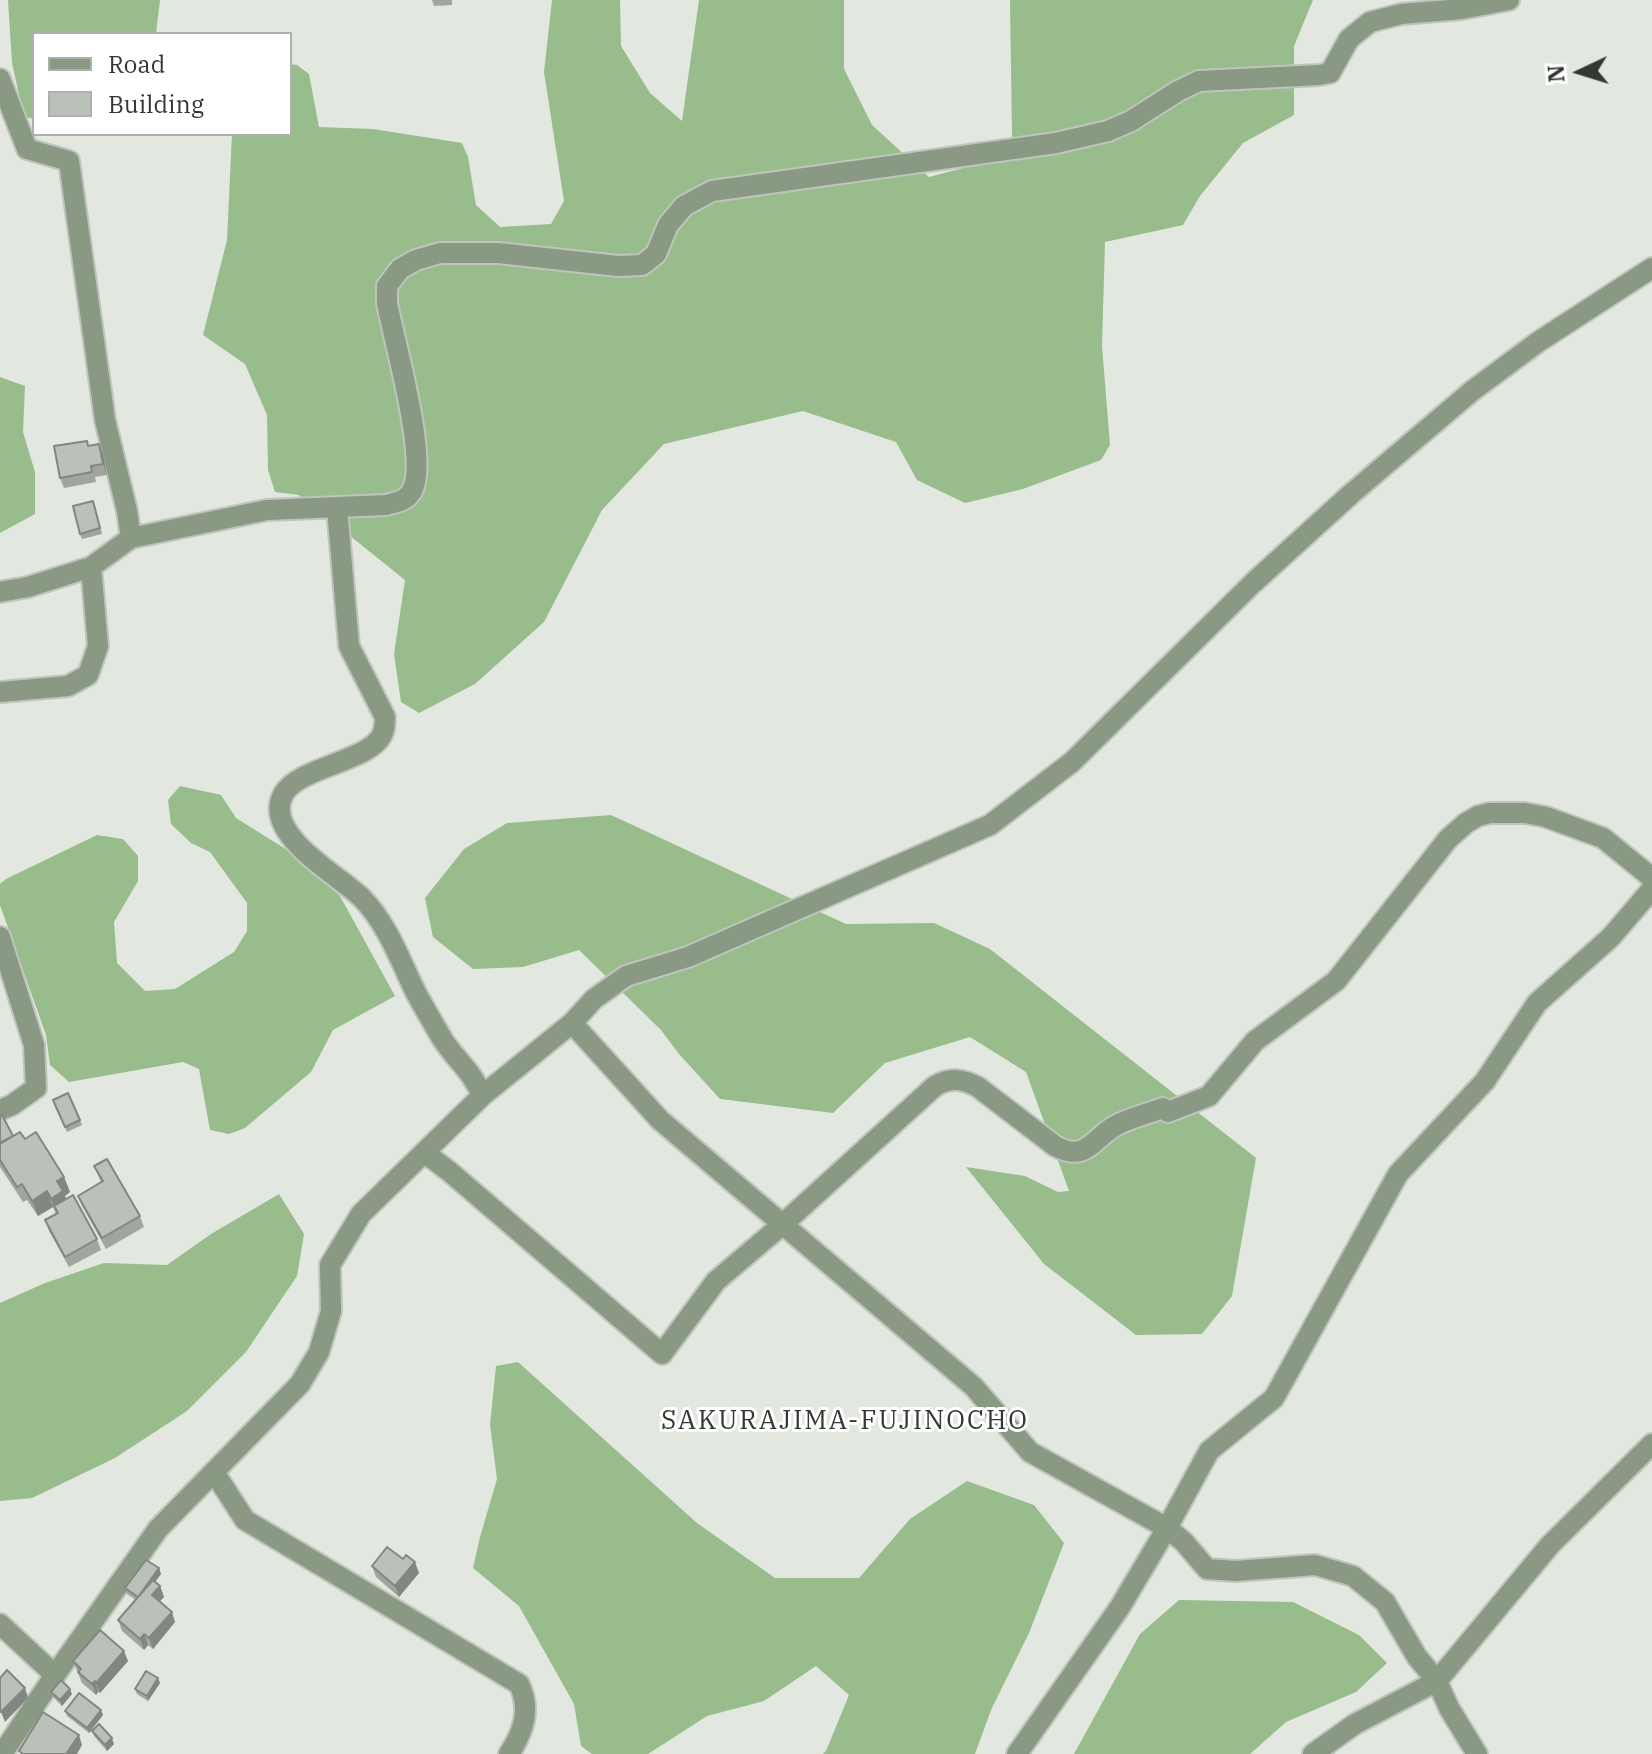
<!DOCTYPE html>
<style>
body{margin:0}
#map{position:relative;width:1652px;height:1754px;overflow:hidden;background:#e2e8df;font-family:"IBM Plex Serif",serif}
canvas{display:block}
.legend{position:absolute;left:32px;top:32px;width:260px;height:104px;box-sizing:border-box;background:#fff;border:2px solid #aeafae;margin:0;padding:10px 14px;list-style:none;font-size:24px;color:#353734}
.legend li{display:flex;align-items:center;gap:16px;height:40px}
.legend b{width:40px;border:2px solid #aeafae}
.north{position:absolute;left:1540px;top:32px;width:80px;height:80px;-webkit-text-stroke:6px #fff;paint-order:stroke;rotate:266deg;font-size:22px;font-weight:700;line-height:32px;text-align:center;color:#353734}
.north::after{content:'';display:block;margin:auto;width:28px;height:36px;background:#353734;clip-path:polygon(50% 0,100% 100%,50% 72%,0 100%)}
</style>
<div id="map">
<canvas width="1652" height="1754"></canvas>
<ul class="legend">
<li><b style="height:10px;background:#899984"></b>Road</li>
<li><b style="height:22px;background:#bac1b8"></b>Building</li>
</ul>
<div class="north">N</div>
</div>
<script>
const c = document.querySelector('canvas').getContext('2d');
c.lineJoin = 'round';
function fill(path, color) {
  c.fillStyle = color;
  c.fill(path, 'evenodd');
}
function stroke(path, color, width, dash) {
  c.strokeStyle = color;
  c.lineWidth = width;
  c.lineCap = dash ? 'butt' : 'round';
  c.setLineDash(dash || []);
  c.stroke(path);
}
function drawText(font, color, halo, rows, align = 'center') {
  c.font = font + ' "IBM Plex Serif",serif';
  c.lineWidth = 6;
  c.setLineDash([]);
  c.textBaseline = 'middle';
  c.strokeStyle = halo;
  c.fillStyle = color;
  for (const [text, x, y, turn = 0] of rows) {
    c.save();
    c.translate(x, y);
    c.rotate((+turn || 0) * Math.PI / 180);
    c.textAlign = isNaN(turn) ? turn : align;
    if (halo) c.strokeText(text, 0, 0);
    c.fillText(text, 0, 0);
    c.restore();
  }
}
fill(new Path2D(`
 M8,0H160L156,34H34V119L24,117L12,63Z
 M552,0H620L621,46L650,93L682,121L699,0H844V69L872,125L929,177L1005,157L1012,136L1010,0H1313L1294,46V115L1243,143L1200,196L1183,225L1105,242L1102,346L1110,445L1101,460L1023,489L965,503L917,480L896,442L803,411L664,444L602,510L544,622L475,684L419,713L401,702L394,654L405,580L299,495L275,492L268,470L267,415L245,364L203,335L227,240L232,134H290V64L297,65L309,74L319,127L373,129L462,143L468,157L476,205L500,227L551,224L564,201L544,72Z
 M0,377L25,386L23,432L35,472V514L0,533Z
 M180,786L221,795L236,818L284,848L340,896L395,996L333,1030L311,1072L245,1128L229,1134L210,1130L199,1069L183,1062L69,1082L50,1065L46,1035L0,905V884L6,879L97,835L123,839L138,856V881L114,922L117,963L145,991L175,989L234,952L247,931V903L210,852L191,843L171,824L168,800Z
 M611,815L846,924L934,923L990,949L1256,1158L1232,1296L1202,1334L1136,1335L1044,1264L966,1167L1025,1176L1058,1192L1069,1191L1026,1072L970,1037L885,1063L833,1113L720,1099L679,1054L661,1030L579,950L523,967L473,969L433,937L425,898L464,849L507,823Z
 M279,1194L304,1234L297,1276L246,1352L187,1411L115,1458L32,1498L0,1501V1303L45,1283L104,1263L167,1265L211,1234Z
 M518,1362L697,1523L775,1578H859L910,1519L967,1481L1034,1505L1064,1543L1029,1633L991,1710L975,1754H823L826,1751L849,1695L816,1666L764,1701L707,1716L648,1754H592L581,1746L574,1704L519,1606L473,1568L480,1537L497,1479L490,1425L496,1366Z
 M1179,1600L1293,1602L1359,1635L1387,1663L1356,1692L1286,1722L1250,1754H1074L1140,1634Z`), '#98bc8c');
const minor = new Path2D(`
 M0,79L27,149L69,161L105,420L127,511L131,538
 M337,508L349,646L385,717C385,723 385,729 382,735C369,761 300,767 284,793C260,834 340,876 362,898C388,925 400,960 416,993C425,1009 434,1025 443,1040C450,1051 459,1060 466,1069C473,1077 477,1086 483,1095
 M0,592L28,587L91,567L131,538L267,510L386,505C397,502 406,501 412,491C429,461 394,341 387,303V286L400,269L416,260L440,253H498L618,266L642,265L656,254L668,225L684,206L712,191L1056,143L1108,131L1131,121L1178,91L1199,81L1319,75L1330,73L1349,39L1370,22L1401,14L1462,9L1509,0
 M0,692L68,686L88,675L98,646L91,567
 M0,937L34,1045L36,1088L12,1105L0,1110
 M572,1023L660,1120L974,1387L1030,1452L1167,1528L1184,1542L1207,1569L1236,1571L1315,1565L1353,1576L1385,1602L1417,1657L1437,1681L1449,1708L1477,1754
 M425,1153L450,1172L662,1354L716,1281L783,1224L935,1086C951,1077 963,1079 978,1087L1055,1146C1086,1163 1092,1139 1115,1126C1129,1118 1147,1114 1163,1108L1168,1112L1209,1096L1255,1041L1336,981L1448,839L1466,823L1478,816L1490,813H1525L1546,817L1603,838L1652,878
 M214,1472L245,1520L519,1684C531,1709 524,1731 509,1754
 M0,1624L55,1675
 M2,1754L55,1675L158,1529L300,1384L319,1352L331,1311L330,1265L361,1214L483,1095L572,1023L594,999L626,976L688,957L990,825L1072,762L1253,583L1351,494L1472,391L1538,342L1652,268
 M1017,1754L1120,1607L1167,1528L1209,1451L1274,1398L1398,1174L1485,1081L1537,1003L1611,937L1652,889
 M1313,1754L1355,1724L1437,1681L1550,1545L1652,1444`);
stroke(minor, '#bfc5bd', 24);
stroke(minor, '#899984', 20);
fill(new Path2D(`
 M432,0H452V5L434,6Z
 M89,446L103,454L107,475L95,477L96,482L64,488L60,478Z
 M95,506L102,534L82,539L80,534Z
 M54,1105L80,1120L82,1125L67,1132Z
 M0,1116L13,1136L25,1139L64,1177L70,1192L65,1196L66,1199L97,1239L101,1250L69,1267L49,1231L45,1220L56,1214L53,1207L38,1216L27,1200L23,1202L0,1167Z
 M94,1166L140,1216L144,1227L106,1249L82,1206L78,1196L101,1182Z
 M372,1566L419,1573L399,1597L376,1577Z
 M159,1568L161,1574L155,1582L160,1586L164,1597L160,1601L175,1622L153,1649L148,1645L144,1650L122,1631L118,1620L136,1600L127,1594L125,1588Z
 M73,1661H128L100,1693L98,1692L96,1695L82,1683Z
 M160,1683L148,1701L137,1694L135,1689Z
 M51,1692L72,1694L62,1706L53,1697Z
 M101,1710L103,1715L89,1733L67,1716L65,1711Z
 M92,1731L114,1744L107,1751L94,1736Z`), '#a0a69e');
fill(new Path2D(`
 M99,444L103,454L107,475L103,464Z
 M64,1177L70,1192L65,1196L69,1206H54L57,1214L51,1199L57,1181Z
 M47,1191L53,1207L38,1216L32,1201Z
 M415,1562L419,1573L399,1597L395,1586Z
 M159,1568L161,1574L140,1603L138,1597Z
 M160,1586L164,1597L156,1605L152,1595Z
 M172,1612L175,1622L153,1649L149,1638Z
 M144,1634L148,1645L144,1650L140,1639Z
 M124,1651L128,1661L100,1693L96,1683Z
 M158,1678L160,1683L148,1701L147,1696Z
 M95,1681L98,1692L96,1695L92,1684Z
 M25,1688L28,1698L5,1722L1,1712Z
 M70,1689L72,1694L62,1706L60,1700Z
 M101,1710L103,1715L89,1733L87,1728Z
 M79,1735L82,1745L77,1754H66Z
 M112,1738L114,1744L107,1751L105,1745Z`), '#828781');
const building = new Path2D(`
 M87,441L88,446L99,444L103,464L91,466L92,472L60,478L54,446Z
 M93,501L100,528L80,534L73,506Z
 M68,1093L80,1120L65,1127L53,1100Z
 M2,1115L13,1136L0,1143V1116Z
 M20,1132L25,1139L36,1132L64,1177L57,1181L63,1191L51,1199L47,1191L32,1201L22,1184L17,1187L0,1160V1144Z
 M107,1159L140,1216L102,1238L78,1196L103,1181L94,1166Z
 M73,1195L97,1239L65,1257L45,1220L58,1213L54,1206Z
 M387,1547L403,1559L406,1555L415,1562L395,1586L372,1566Z
 M146,1560L159,1568L138,1597L125,1588Z
 M153,1580L160,1586L152,1595L172,1612L149,1638L144,1634L140,1639L118,1620Z
 M100,1630L124,1651L96,1683L95,1681L92,1684L78,1672L81,1669L73,1661Z
 M7,1670L25,1688L1,1712L0,1710V1678Z
 M146,1671L158,1678L147,1696L135,1689Z
 M61,1680L70,1689L60,1700L51,1692Z
 M79,1693L101,1710L87,1728L65,1711Z
 M43,1712L79,1735L66,1754H23L19,1751Z
 M99,1724L112,1738L105,1745L92,1731Z`);
fill(building, '#bac1b8');
stroke(building, '#828781', 2);
c.letterSpacing = '2px';
drawText('26px', '#353734', '#fff', [
 ["SAKURAJIMA-FUJINOCHO",845,1421]
]);
c.letterSpacing = '0px';
</script>
